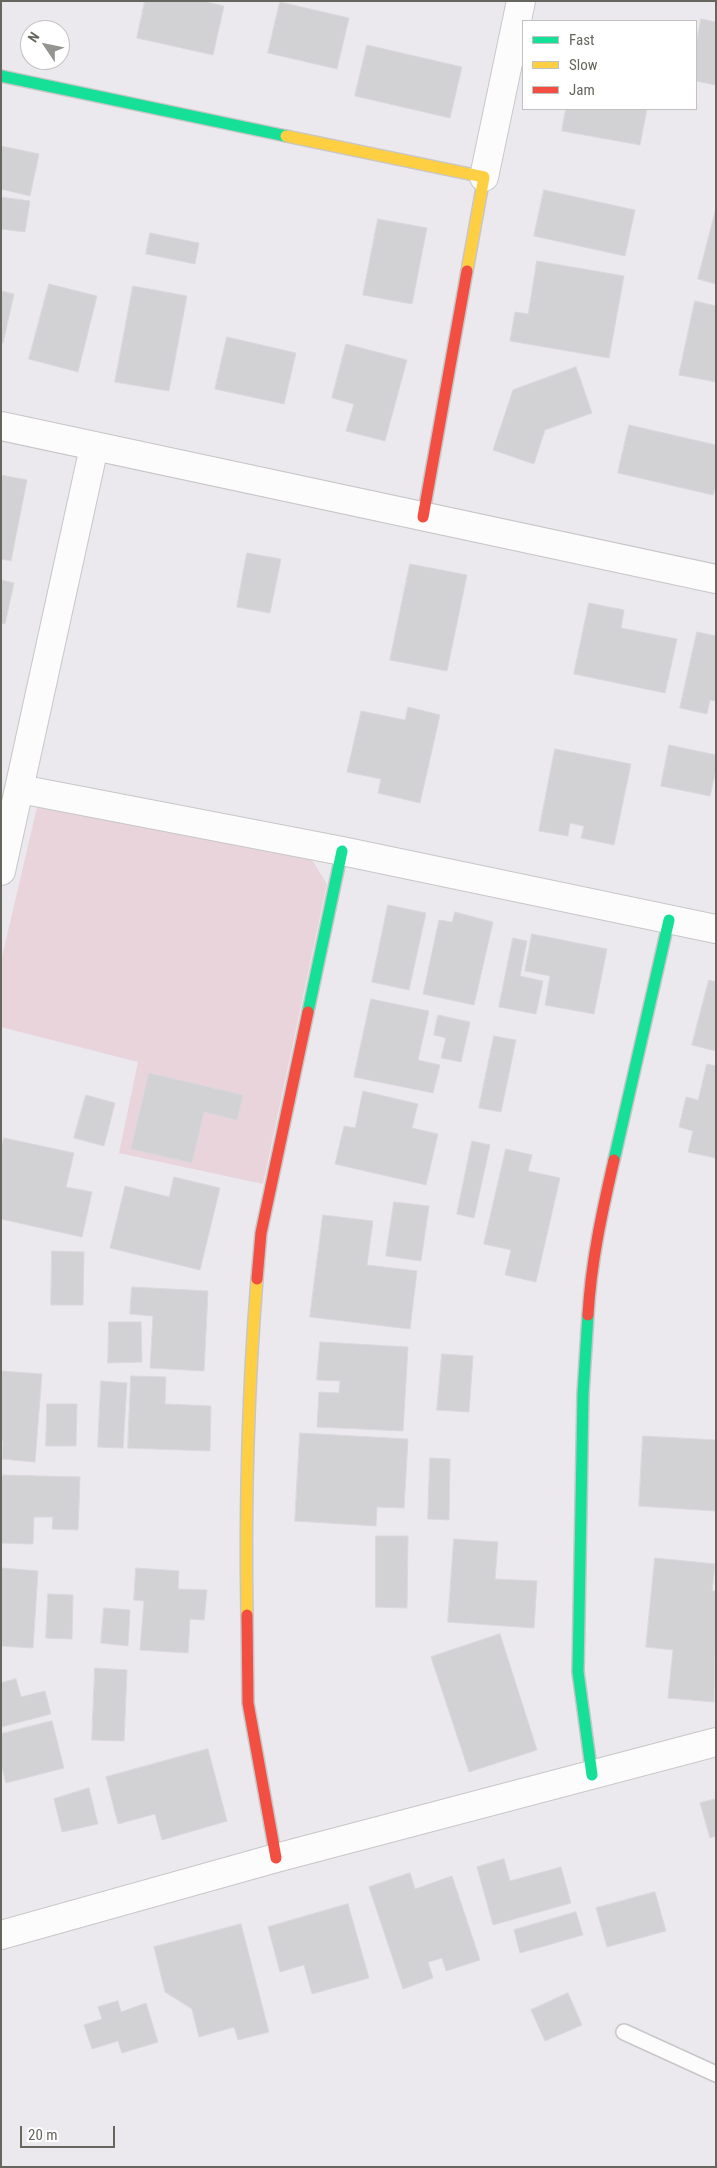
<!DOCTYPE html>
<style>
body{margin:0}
#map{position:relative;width:717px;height:2168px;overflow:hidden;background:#ebe8ee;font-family:"Roboto Condensed",sans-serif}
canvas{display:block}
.frame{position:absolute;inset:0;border:2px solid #65675e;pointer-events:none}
.legend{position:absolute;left:522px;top:20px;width:175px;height:90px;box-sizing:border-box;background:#fff;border:1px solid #c1c2bf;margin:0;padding:6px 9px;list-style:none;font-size:15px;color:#65675e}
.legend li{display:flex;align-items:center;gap:10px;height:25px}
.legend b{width:25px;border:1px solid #c1c2bf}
.north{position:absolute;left:20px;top:20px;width:50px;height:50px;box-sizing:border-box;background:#fff;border:1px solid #c1c2bf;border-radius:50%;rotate:304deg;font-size:14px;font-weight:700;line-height:20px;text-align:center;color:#65675e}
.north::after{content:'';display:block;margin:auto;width:18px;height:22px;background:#949490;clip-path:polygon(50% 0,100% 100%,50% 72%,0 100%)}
.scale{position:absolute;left:20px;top:2126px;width:95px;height:22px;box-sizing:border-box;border:2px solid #65675e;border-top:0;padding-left:6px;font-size:15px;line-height:18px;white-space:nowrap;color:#65675e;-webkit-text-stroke:4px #fff;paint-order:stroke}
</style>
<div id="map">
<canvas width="717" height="2168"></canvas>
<div class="frame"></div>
<ul class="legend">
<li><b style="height:6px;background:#16e098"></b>Fast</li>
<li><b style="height:6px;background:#ffcf43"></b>Slow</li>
<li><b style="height:6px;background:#f24e42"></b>Jam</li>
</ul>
<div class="north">N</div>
<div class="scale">20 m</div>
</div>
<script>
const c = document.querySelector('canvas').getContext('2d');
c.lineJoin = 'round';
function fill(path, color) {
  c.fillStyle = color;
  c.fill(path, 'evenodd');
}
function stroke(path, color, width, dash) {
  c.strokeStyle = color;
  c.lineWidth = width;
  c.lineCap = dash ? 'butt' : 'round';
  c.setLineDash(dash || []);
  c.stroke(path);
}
fill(new Path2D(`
 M38,803L309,855L327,884L263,1184L119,1153L138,1062L1,1027V961Z`), '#e9d4dc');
const building = new Path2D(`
 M145,1H203L224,6L213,55L137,38Z
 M280,2L349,18L337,69L268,53Z
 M701,19L716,22V85L696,81V44Z
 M367,45L462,67L450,118L355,96Z
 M566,109H647L640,145L562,131Z
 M1,146L39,154L30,196L1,189Z
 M544,190L635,210L625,256L534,236Z
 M1,197L30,201L25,232L1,229Z
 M716,208V284L698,279Z
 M378,219L427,228L412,304L363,295Z
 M150,233L199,243L195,264L146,254Z
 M537,261L624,276L609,358L510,341L515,312L528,314Z
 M49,284L97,296L78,372L29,359Z
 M133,286L187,296L169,391L115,382Z
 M1,291L14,294L3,343H1Z
 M695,301L716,306V382L679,375Z
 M227,337L296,353L284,404L215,389Z
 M346,344L407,360L385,441L346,431L354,404L332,398Z
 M576,367L592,413L545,430L534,464L493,450L513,390Z
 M629,425L716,445V485L713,495L618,473Z
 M1,475L27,480L11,561L1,559Z
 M247,553L281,559L270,613L237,607Z
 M410,564L467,575L447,671L390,660Z
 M1,580L14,583L5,624L1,623Z
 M589,603L624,610L621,628L677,639L665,693L574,674Z
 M697,632L716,636V701L710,700L707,714L680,708Z
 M408,707L440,715L420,803L378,793L381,779L347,772L361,711L405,720Z
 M669,745L716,755V769L710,796L661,786Z
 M555,749L631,764L614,845L581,838L584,826L570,823L568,836L539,831Z
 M388,905L426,913L409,990L372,982Z
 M455,912L493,922L474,1005L423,994L439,920L452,922Z
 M532,934L607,949L594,1014L545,1005L550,976L525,971Z
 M513,938L527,941L520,976L543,981L536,1014L499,1007Z
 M709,980L716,982V1051L692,1045Z
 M371,999L429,1011L418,1060L440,1065L433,1093L354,1077Z
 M438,1015L470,1022L461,1062L441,1058L446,1038L434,1035Z
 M494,1036L516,1040L501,1112L479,1108Z
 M707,1064L716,1066V1158L688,1152L693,1131L679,1127L686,1097L698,1100Z
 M149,1073L243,1095L237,1120L204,1112L192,1163L131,1149Z
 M363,1091L418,1104L412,1128L438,1134L426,1185L335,1164L344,1126L355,1128Z
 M86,1095L115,1103L104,1146L74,1138Z
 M4,1138L74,1153L66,1187L92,1192L82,1237L1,1219V1148Z
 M472,1141L490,1145L474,1218L457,1214Z
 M506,1149L532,1155L528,1171L560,1178L536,1282L505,1275L511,1250L484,1244Z
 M174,1177L220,1188L200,1270L110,1248L125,1186L169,1197Z
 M394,1202L429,1206L421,1261L386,1256Z
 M323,1215L373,1221L367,1265L417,1271L410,1329L310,1317Z
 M52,1251L84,1252L83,1305H51Z
 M132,1287L208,1291L204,1371L150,1368L153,1316L130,1314Z
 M109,1322H141L142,1362L108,1363Z
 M320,1342L408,1347L403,1431L317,1427L319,1392L339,1393L340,1381L317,1380Z
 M442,1354L473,1356L469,1412L437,1410Z
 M1,1371L42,1374L35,1462L2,1459L3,1441H1Z
 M131,1376L166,1377L165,1404L211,1406L210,1451L128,1448Z
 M101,1381L127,1383L123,1448L98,1447Z
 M47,1404H77L76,1446H46Z
 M300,1433L408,1439L404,1508L377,1507L376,1526L295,1521Z
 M643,1436L716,1440V1511L639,1506Z
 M430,1458L450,1459L449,1520L428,1519Z
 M1,1475L80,1477L78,1530L52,1529L53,1517H34L33,1544L1,1543Z
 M376,1536H408L407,1608L376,1607Z
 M454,1539L498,1542L495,1579L537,1581L534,1628L448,1622Z
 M655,1558L715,1564L712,1591H716L714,1702L668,1698L673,1650L646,1647Z
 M1,1568L38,1571L33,1648L1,1646Z
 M136,1568L179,1571L178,1589L207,1590L204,1620L190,1619L188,1653L140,1650L144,1601L134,1600Z
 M48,1594L73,1595L72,1639L46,1638Z
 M104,1608L130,1610L128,1646L101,1643Z
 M500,1634L537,1750L469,1772L431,1657Z
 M95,1668L127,1670L124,1741L92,1740Z
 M16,1679L21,1697L45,1691L51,1714L1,1727V1683Z
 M52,1721L64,1768L6,1783L1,1764V1734Z
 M208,1749L227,1821L162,1840L155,1814L118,1824L106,1777Z
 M89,1788L98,1824L62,1832L54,1799Z
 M716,1799V1836L710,1838L700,1803Z
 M504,1859L510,1881L561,1867L571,1903L493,1925L477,1867Z
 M410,1873L415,1889L452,1876L480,1960L446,1971L442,1958L428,1962L433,1978L403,1989L369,1887Z
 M655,1892L666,1931L607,1947L596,1908Z
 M348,1904L369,1978L312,1994L304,1965L280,1972L268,1927Z
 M576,1912L583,1935L520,1953L514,1930Z
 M241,1924L269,2032L238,2040L234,2027L199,2037L192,2009L165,1992L154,1947Z
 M568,1993L582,2025L545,2041L531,2010Z
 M118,2001L121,2012L146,2003L158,2042L122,2053L118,2041L92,2049L84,2025L102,2019L98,2007Z`);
fill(building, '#d2d1d4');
stroke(building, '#dad8dd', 1);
const lane = new Path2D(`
 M624,2032L716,2074`);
const street = new Path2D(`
 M484,177L521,1
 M1,426L716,579
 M20,789L342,851L716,929
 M1,871L94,447
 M1,1935L276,1858L716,1742`);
const fast = new Path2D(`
 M1,76L286,136
 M308,1012L342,851
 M614,1160L669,920
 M588,1315L583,1394L578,1672L592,1775`);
const slow = new Path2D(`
 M286,136L484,177L467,271
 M247,1615C245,1502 248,1391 257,1279`);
const jam = new Path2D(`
 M423,517L467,271
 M257,1279L261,1233L308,1012
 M588,1315C591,1262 602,1212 614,1160
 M247,1615L248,1703L276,1858`);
stroke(lane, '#c8c7c8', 18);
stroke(street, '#c8c7c8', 30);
stroke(fast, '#c7c6c7', 14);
stroke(slow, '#c7c6c7', 14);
stroke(jam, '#c7c6c7', 14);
stroke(lane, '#fcfcfc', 15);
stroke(street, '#fcfcfc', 28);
stroke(fast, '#16e098', 11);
stroke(slow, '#ffcf43', 11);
stroke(jam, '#f24e42', 11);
</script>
